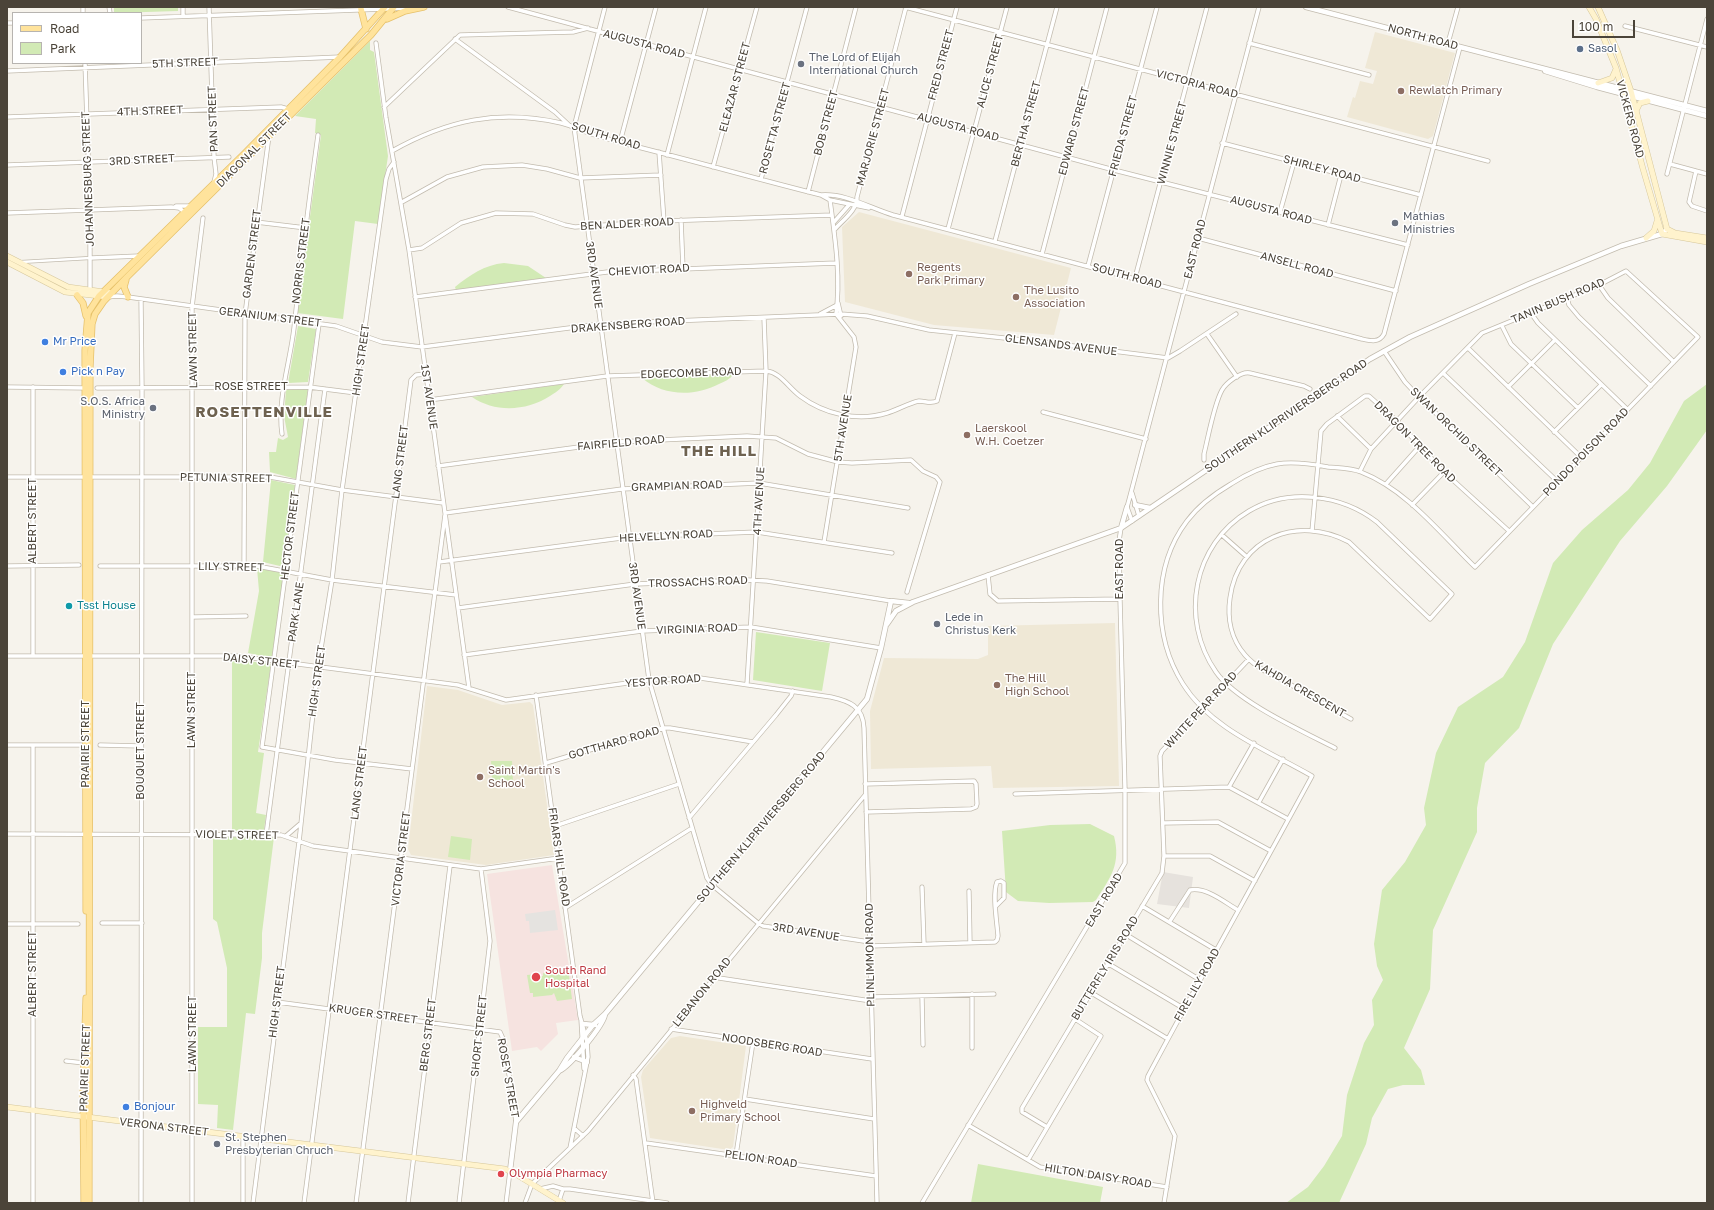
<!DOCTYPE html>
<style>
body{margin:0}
#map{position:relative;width:1714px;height:1210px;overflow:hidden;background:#f6f3ec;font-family:"Golos Text",sans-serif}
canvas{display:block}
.frame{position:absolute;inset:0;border:8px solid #4b4439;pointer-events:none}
.legend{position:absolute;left:12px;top:12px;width:130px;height:52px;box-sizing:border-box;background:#fff;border:1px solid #b7b4b0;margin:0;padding:5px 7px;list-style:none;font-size:12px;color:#4b4439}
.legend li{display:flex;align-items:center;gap:8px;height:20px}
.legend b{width:20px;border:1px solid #b7b4b0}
.scale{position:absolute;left:1572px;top:20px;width:63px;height:18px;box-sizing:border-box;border:2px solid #4b4439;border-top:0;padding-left:5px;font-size:12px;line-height:14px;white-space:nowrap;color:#4b4439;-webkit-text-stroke:3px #fff;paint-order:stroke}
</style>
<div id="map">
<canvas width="1714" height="1210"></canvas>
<div class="frame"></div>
<ul class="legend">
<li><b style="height:5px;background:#ffe39c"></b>Road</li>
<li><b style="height:11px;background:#d2eab5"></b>Park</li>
</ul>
<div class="scale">100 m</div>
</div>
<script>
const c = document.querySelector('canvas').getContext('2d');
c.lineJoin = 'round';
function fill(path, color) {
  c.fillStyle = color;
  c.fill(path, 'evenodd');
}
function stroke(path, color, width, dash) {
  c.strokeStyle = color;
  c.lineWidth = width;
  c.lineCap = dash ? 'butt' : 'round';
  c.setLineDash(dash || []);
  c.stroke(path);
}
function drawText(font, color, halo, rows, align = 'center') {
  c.font = font + ' "Golos Text",sans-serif';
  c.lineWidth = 3;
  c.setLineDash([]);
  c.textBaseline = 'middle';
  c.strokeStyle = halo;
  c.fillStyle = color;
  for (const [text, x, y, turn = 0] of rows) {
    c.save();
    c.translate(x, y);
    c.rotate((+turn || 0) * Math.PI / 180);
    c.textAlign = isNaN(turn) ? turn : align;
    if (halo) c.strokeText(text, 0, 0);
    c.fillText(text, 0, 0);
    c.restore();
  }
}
fill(new Path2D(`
 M1163,872L1193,877L1189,908L1157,904Z`), '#e6e2dd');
fill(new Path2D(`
 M1375,32L1455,53L1433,136L1428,139L1347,117L1353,97L1355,98L1360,81L1373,84L1377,71L1365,68Z
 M859,212L1071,268L1054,335L934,325L845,302L842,227Z
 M1115,623L1119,786L993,788L991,766L871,769L870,711L884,658L978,659L988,655V626Z
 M427,686L458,690L502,705L530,702L533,705L554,855L486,865L411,855L408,849Z
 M680,1036L746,1046L733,1147L729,1150L650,1138L641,1077L643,1070L671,1038Z`), '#efe8d6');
fill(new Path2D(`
 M552,865L578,1020L556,1023L558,1034L541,1051L537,1047L512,1051L487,874Z`), '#f6e3e0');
fill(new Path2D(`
 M114,7H178V11L114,13Z
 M370,41V50L374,52L388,156L378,224L355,221L343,319L297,313L321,135L315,133L316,119L295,116Z
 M504,263L528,266L546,278L456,290L455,287C470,275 484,265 504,263Z
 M298,326L316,329L308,382L288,383Z
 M734,374C730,379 724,382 719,384C694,397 663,396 642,378Z
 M564,384C561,389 555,393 550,396C527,411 495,413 472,397Z
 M1707,384V430L1667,486L1620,541L1553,644L1519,728L1485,763L1477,808V832L1433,930L1430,989L1404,1048L1421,1070L1425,1085H1403L1388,1089L1372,1118L1366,1144L1339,1203H1286L1308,1187L1324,1166L1342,1136L1347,1095L1364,1043L1374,1025L1372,1000L1383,980L1377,966L1374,944L1382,890L1405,862L1426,825L1424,808L1436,753L1458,707L1503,677L1525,642L1553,563L1582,530L1628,490L1650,463L1684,401Z
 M308,389L296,479L270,472L269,452H276L278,438L283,440L288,437L284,416L286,390Z
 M271,480L295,485L284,567L263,562Z
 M257,568L284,573L272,658L248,653L259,591Z
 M756,632L830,643L822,691L753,680Z
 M232,659L271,664L258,752L264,753L256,813L266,815L264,830L232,831Z
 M491,761H512L513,782H492Z
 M1090,824L1114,836C1121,864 1111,877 1096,900L1093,902L1049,903L1018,901L1006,892L1002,831L1050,825Z
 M451,836L472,839L470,860L448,857Z
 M213,837H274L262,933V958L255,1014L246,1013L233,1130L217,1128L218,1105L198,1104V1027H227V968L217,922L213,919Z
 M568,968L572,999L557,1001L554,993L552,995L533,997V993H530L527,975L536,974L537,976H543V973Z
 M978,1164L1103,1187L1100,1203H971Z`), '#d2eab5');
fill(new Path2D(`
 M555,910L558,930L530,933L529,921H526L525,914Z`), '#e5e3e0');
const pedestrian = new Path2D(`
 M21,262L90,258`);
const minor = new Path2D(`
 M83,7V13
 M109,7L110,13
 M183,7V16
 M209,7L214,157L216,174L214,182
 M508,7L1114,170L1408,245
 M605,7L574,127L649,680L707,878L712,885L758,923L763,926L870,942
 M905,7L1488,161
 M141,18L411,8
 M7,23H13
 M1625,26L1707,47
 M455,39L555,112L569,125
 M376,43L386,118L409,250L469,688
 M1249,43L1369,75
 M1448,43L1458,7
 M85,63L90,210V291
 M7,71L340,57
 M384,107L460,35L573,32L588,28
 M7,117L281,107L288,109
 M620,142L656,7
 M1222,143L1421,195
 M392,151C447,120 498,109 561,123C570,125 578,129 586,132C600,137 615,141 630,145C694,161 757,179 821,195C845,193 870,208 893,215L1362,339C1371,341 1379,343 1384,334L1460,47
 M659,152L664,221
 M667,155L706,7
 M1670,164L1707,174
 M7,165L229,157
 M713,167L757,7
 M1696,171L1689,202L1692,206L1707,211
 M1667,174L1707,19
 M761,179L807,7
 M808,192L856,7
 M821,195L830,200L869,208
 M830,200C835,238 841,277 836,314
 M402,202L447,177L483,167L522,165L547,169L580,178L661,175
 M176,206H190
 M1280,212L1294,162
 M7,213L171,207L179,208L186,213
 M902,216L957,7
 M681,220L683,268
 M256,222L306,228
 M834,222L849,205
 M1328,225L1341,175
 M835,229C843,220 858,209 857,197L906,7
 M948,229L1007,7
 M1198,238L1396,291
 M995,241L1057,7
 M409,250L422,248L461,223L496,213L533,214L565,225L575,227L664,221L832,215
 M1042,254L1107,7
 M91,258L139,256
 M1088,266L1157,7
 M1135,278L1207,7
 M1599,285L1608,298L1674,362
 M108,297L117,296L128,297L336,326L382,342L422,347L600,324L841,314L867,316L929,330L1042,342L1168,358L1180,351L1236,314
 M415,297L607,272L836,263
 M1567,298L1569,305L1579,317L1651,386
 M141,299L142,388L141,1203
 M838,303L841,316
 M1531,313L1538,323L1627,409
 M820,314L837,305
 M319,324L262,747L335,760L412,769
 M1502,326L1511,344L1578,408
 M1207,334L1237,377
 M1468,348L1582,458
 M1384,351L1405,382L1419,397L1533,507
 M1443,373L1558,482
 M7,387L87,388
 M1508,387L1555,340
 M97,388L309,387L356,393
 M429,400L607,376L766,371C780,372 788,387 800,396C824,414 857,422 887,413C897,410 909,403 919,401C925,401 931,404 937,401L955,333
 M1043,412L1146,439
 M1337,416L1371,449
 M1554,432L1601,385
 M282,434C277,399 290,363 294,328C301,264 309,199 318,135
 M1204,460V454C1208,438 1214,404 1222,390C1226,383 1241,371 1250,373L1304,386L1310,389
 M438,466L616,442L747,436L776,438L808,454L838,462L852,463L911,460L923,471L936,477L940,482L907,592
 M7,477H270L342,490L443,503
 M1386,484L1419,447
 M1132,493L1139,516
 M1412,505L1444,472
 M445,513L622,489L759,483L908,508
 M1132,521L1127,507L1129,500L1259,7
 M1312,531L1321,431L1327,424L1365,396H1369L1397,421L1444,472L1509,531
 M1222,535L1247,557
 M824,542L856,347L854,337L836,314
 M439,562L629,537L757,532L892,553
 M7,566L79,565
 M100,566H257L332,580L456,595
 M244,566L245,314L269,136
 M988,575L990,594L998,601L1120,599
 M458,608L635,584L748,580L767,581L891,601
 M193,617L246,616
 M464,655L642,631L751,627L881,648
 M7,656H237L458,685L506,700L649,680L700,678L831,697C849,701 863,706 864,728L877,1203
 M33,656V387
 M747,684L766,371L764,318
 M536,695L580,1016L587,1042L588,1057L570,1148
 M7,745H81
 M33,745V1203
 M100,745L141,746
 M1335,748C1302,731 1236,701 1216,672C1179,619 1193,544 1249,511C1289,487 1342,495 1377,522L1452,594L1430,619L1349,542C1298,515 1238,537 1230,598C1227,618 1231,639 1245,655C1257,669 1276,677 1293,686C1312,697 1331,708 1351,719
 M546,763L663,728H670L753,742
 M865,784L974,781L976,784L977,804L976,807L971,809L866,812
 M1229,787L1254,743
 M1015,794L1229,787L1288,819
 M1259,802L1283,759
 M689,818L776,715L791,696L793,691
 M1163,823L1218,822L1271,851
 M555,826L679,784
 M7,834L281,835L313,846L481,869L559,858
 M266,835L325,389
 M286,836L300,824
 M1164,856H1210L1255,881
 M922,887L924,944
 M969,891L970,943
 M1142,906L1216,950
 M565,908L692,828
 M1170,921L1190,890C1207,887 1224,902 1238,910
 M102,923H142
 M7,924H78
 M1125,934L1200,980
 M870,946L995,942L997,940L998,936C997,922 992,894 997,882L1001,881L1004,883V898L996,906
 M1107,963L1183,1008
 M715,976L719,978L871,1001
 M1090,992L1168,1039
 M972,994V1048
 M922,996L923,1045
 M871,997L994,994
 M277,1002L500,1032L504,1041L516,1122
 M581,1019L584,1069
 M671,1029L872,1059
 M66,1061L84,1063
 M633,1075L636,1079L653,1203
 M745,1099L874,1119
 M968,1125L1040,1167L1167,1187
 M1047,1127L1022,1112V1108L1162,873L1164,856L1160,756L1162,751L1249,659
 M574,1128L583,1136
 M243,1137V1203
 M646,1143L876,1176
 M736,1155L753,1042
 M1028,1160L1101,1036L1075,1019
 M540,1189L553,1186L563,1189
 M559,1201L563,1189H570L667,1203
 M192,1203V307L203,218
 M253,1203L299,842L318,667L332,580L342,490L386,179L389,169L394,162
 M304,1203L411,380L416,375L426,374
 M356,1203L445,515
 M408,1203L450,866
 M459,1203L490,941L481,869
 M506,1203L510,1171
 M525,1203L532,1184L588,1131L865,795
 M922,1203L1125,863V790L1120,599L1119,541L1121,528
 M1164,1203L1175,1136L1147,1080L1148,1076C1202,975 1258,876 1312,776C1267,750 1211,729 1183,684C1153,637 1152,567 1187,521C1199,505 1214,494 1231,484C1245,475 1260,467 1277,464C1293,461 1312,464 1328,467C1338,468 1351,468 1361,472C1407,490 1440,533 1475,567L1698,337L1626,271L1624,272L1599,285L1482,333L1419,397L1371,449L1360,471`);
const tertiary = new Path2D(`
 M1306,7L1707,111
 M1545,71L1597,87L1707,116
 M1135,505L1150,508
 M1121,528L1127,507
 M887,624L896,611L913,602L1121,528L1370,359L1410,337L1529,284L1621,246L1662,234L1667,229
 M583,1024L595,1025
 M574,1057L587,1062
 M559,1071C570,1066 604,1025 605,1014L867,699L881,648L891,601L909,603
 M510,1171L516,1122L559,1071L567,1058L593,1025L605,1014`);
const secondary = new Path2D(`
 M1589,7L1596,19L1616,68L1643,169L1662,234L1707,242
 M1598,7L1617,50L1631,91L1667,229L1675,233L1707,238
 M1598,83L1612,78L1616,69
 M1636,111L1640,103L1648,101
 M1646,238L1654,231L1657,221
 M7,256L68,287L112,293
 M7,262L65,292L108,297
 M7,1107L505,1169L514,1173L563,1203`);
const primary = new Path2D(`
 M361,9L366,29
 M387,19L405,11L424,7
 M126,280L124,287L128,297
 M77,295L83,303L86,316
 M86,911L85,350L88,313L99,296L243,155L340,57L385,7
 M84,1203L83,1092L86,998
 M89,1203L90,368L92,324L95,314L104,301L127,277L371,35L394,7`);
stroke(pedestrian, '#c2bbae', 4);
stroke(minor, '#c2bbae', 5);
stroke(tertiary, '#c2bbae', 6);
stroke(secondary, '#d6c79b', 6);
stroke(primary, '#e6c16a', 7);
stroke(pedestrian, '#fff', 2.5);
stroke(minor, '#fff', 3.5);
stroke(tertiary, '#fff', 4.5);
stroke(secondary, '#fff3cd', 5);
stroke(primary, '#ffe39c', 5.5);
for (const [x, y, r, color] of [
 [1580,49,4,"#5c6f8a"],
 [801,64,4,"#6b7280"],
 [1401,91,4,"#8d6e63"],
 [1395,223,4,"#6b7280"],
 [909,274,4,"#8d6e63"],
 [1016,297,4,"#8d6e63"],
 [45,342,4,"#3f7fe0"],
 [63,372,4,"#3f7fe0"],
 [153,408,4,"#6b7280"],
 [967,435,4,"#8d6e63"],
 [69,606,4,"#0f9aa8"],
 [937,624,4,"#6b7280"],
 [997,685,4,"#8d6e63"],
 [480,777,4,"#8d6e63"],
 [536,977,5,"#e0444e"],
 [126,1107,4,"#3f7fe0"],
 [692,1111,4,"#8d6e63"],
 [217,1144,4,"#6b7280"],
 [501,1174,4,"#e0444e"]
]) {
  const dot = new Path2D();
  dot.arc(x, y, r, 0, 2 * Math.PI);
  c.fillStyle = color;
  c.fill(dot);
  stroke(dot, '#fff', 1.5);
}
drawText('11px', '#4b4439', '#fff', [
 ["NORTH ROAD",1423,37,15],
 ["AUGUSTA ROAD",644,44,15],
 ["5TH STREET",185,63,-2],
 ["FRED STREET",941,65,-75],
 ["ALICE STREET",990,71,-75],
 ["VICTORIA ROAD",1197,84,15],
 ["ELEAZAR STREET",735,87,-75],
 ["4TH STREET",150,111,-2],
 ["PAN STREET",213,119,-92],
 ["VICKERS ROAD",1630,119,75],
 ["BOB STREET",826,123,-75],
 ["BERTHA STREET",1026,124,-75],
 ["AUGUSTA ROAD",958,127,15],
 ["ROSETTA STREET",775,128,-75],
 ["EDWARD STREET",1074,131,-75],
 ["SOUTH ROAD",606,136,17],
 ["FRIEDA STREET",1123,136,-75],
 ["MARJORIE STREET",873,137,-75],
 ["WINNIE STREET",1172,143,-75],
 ["DIAGONAL STREET",254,150,-45],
 ["3RD STREET",142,160,-3],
 ["SHIRLEY ROAD",1322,169,15],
 ["JOHANNESBURG STREET",88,179,-92],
 ["AUGUSTA ROAD",1271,210,15],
 ["BEN ALDER ROAD",627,224,-3],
 ["EAST ROAD",1195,249,-76],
 ["GARDEN STREET",252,254,-83],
 ["NORRIS STREET",301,261,-83],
 ["ANSELL ROAD",1297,265,15],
 ["CHEVIOT ROAD",649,270,-3],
 ["3RD AVENUE",594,275,82],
 ["SOUTH ROAD",1127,276,15],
 ["TANIN BUSH ROAD",1558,301,-23],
 ["GERANIUM STREET",270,317,7],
 ["DRAKENSBERG ROAD",628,325,-4],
 ["GLENSANDS AVENUE",1061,345,7],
 ["LAWN STREET",193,350,-91],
 ["HIGH STREET",361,360,-82],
 ["EDGECOMBE ROAD",691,373,-2],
 ["ROSE STREET",251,387],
 ["1ST AVENUE",429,397,82],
 ["SOUTHERN KLIPRIVIERSBERG ROAD",1286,416,-34],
 ["5TH AVENUE",843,428,-81],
 ["SWAN ORCHID STREET",1456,432,44],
 ["DRAGON TREE ROAD",1415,442,45],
 ["FAIRFIELD ROAD",621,443,-5],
 ["PONDO POISON ROAD",1586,452,-46],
 ["LANG STREET",400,462,-83],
 ["PETUNIA STREET",226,478,1],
 ["GRAMPIAN ROAD",677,486,-2],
 ["4TH AVENUE",759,501,-87],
 ["ALBERT STREET",33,521,-90],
 ["HECTOR STREET",290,536,-83],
 ["HELVELLYN ROAD",666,536,-3],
 ["LILY STREET",231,567,1],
 ["EAST ROAD",1120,569,-90],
 ["TROSSACHS ROAD",698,582,-2],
 ["3RD AVENUE",637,596,82],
 ["PARK LANE",296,612,-82],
 ["VIRGINIA ROAD",697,629,-2],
 ["DAISY STREET",261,661,6],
 ["HIGH STREET",317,681,-82],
 ["YESTOR ROAD",663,681,-4],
 ["KAHDIA CRESCENT",1300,689,30],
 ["LAWN STREET",192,710,-90],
 ["WHITE PEAR ROAD",1201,710,-47],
 ["GOTTHARD ROAD",614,743,-16],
 ["PRAIRIE STREET",86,744,-90],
 ["BOUQUET STREET",141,751,-90],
 ["LANG STREET",359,783,-83],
 ["SOUTHERN KLIPRIVIERSBERG ROAD",761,827,-50],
 ["VIOLET STREET",237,835,1],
 ["FRIARS HILL ROAD",559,857,82],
 ["VICTORIA STREET",401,859,-83],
 ["EAST ROAD",1104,900,-59],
 ["3RD AVENUE",806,932,9],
 ["PLINLIMMON ROAD",870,955,-91],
 ["BUTTERFLY IRIS ROAD",1105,968,-59],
 ["ALBERT STREET",33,974,-90],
 ["FIRE LILY ROAD",1197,985,-61],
 ["LEBANON ROAD",702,992,-51],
 ["HIGH STREET",277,1002,-83],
 ["KRUGER STREET",373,1014,8],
 ["LAWN STREET",193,1034,-90],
 ["BERG STREET",428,1035,-83],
 ["SHORT STREET",479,1036,-84],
 ["NOODSBERG ROAD",772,1045,9],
 ["PRAIRIE STREET",85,1068,-88],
 ["ROSEY STREET",508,1078,80],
 ["VERONA STREET",164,1127,7],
 ["PELION ROAD",761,1159,8],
 ["HILTON DAISY ROAD",1098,1176,9]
]);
drawText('11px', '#4e5e75', '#fff', [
 ["Sasol",1588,49]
], 'left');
drawText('11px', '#5b616d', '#fff', [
 ["The Lord of Elijah",809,58],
 ["International Church",809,71],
 ["Mathias",1403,217],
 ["Ministries",1403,230],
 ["S.O.S. Africa",145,402,"right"],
 ["Ministry",145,415,"right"],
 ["Lede in",945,618],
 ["Christus Kerk",945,631],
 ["St. Stephen",225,1138],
 ["Presbyterian Chruch",225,1151]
], 'left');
drawText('11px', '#785e54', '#fff', [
 ["Rewlatch Primary",1409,91],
 ["Regents",917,268],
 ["Park Primary",917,281],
 ["The Lusito",1024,291],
 ["Association",1024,304],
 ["Laerskool",975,429],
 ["W.H. Coetzer",975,442],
 ["The Hill",1005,679],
 ["High School",1005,692],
 ["Saint Martin's",488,771],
 ["School",488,784],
 ["Highveld",700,1105],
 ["Primary School",700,1118]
], 'left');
drawText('11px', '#366cbe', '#fff', [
 ["Mr Price",53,342],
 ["Pick n Pay",71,372],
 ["Bonjour",134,1107]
], 'left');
drawText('11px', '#0d838f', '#fff', [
 ["Tsst House",77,606]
], 'left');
drawText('11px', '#be3a42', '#fff', [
 ["South Rand",545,971],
 ["Hospital",545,984],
 ["Olympia Pharmacy",509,1174]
], 'left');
c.letterSpacing = '1px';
drawText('bold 15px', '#6e6250', '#fff', [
 ["ROSETTENVILLE",264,412],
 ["THE HILL",719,451]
]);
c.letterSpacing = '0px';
</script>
